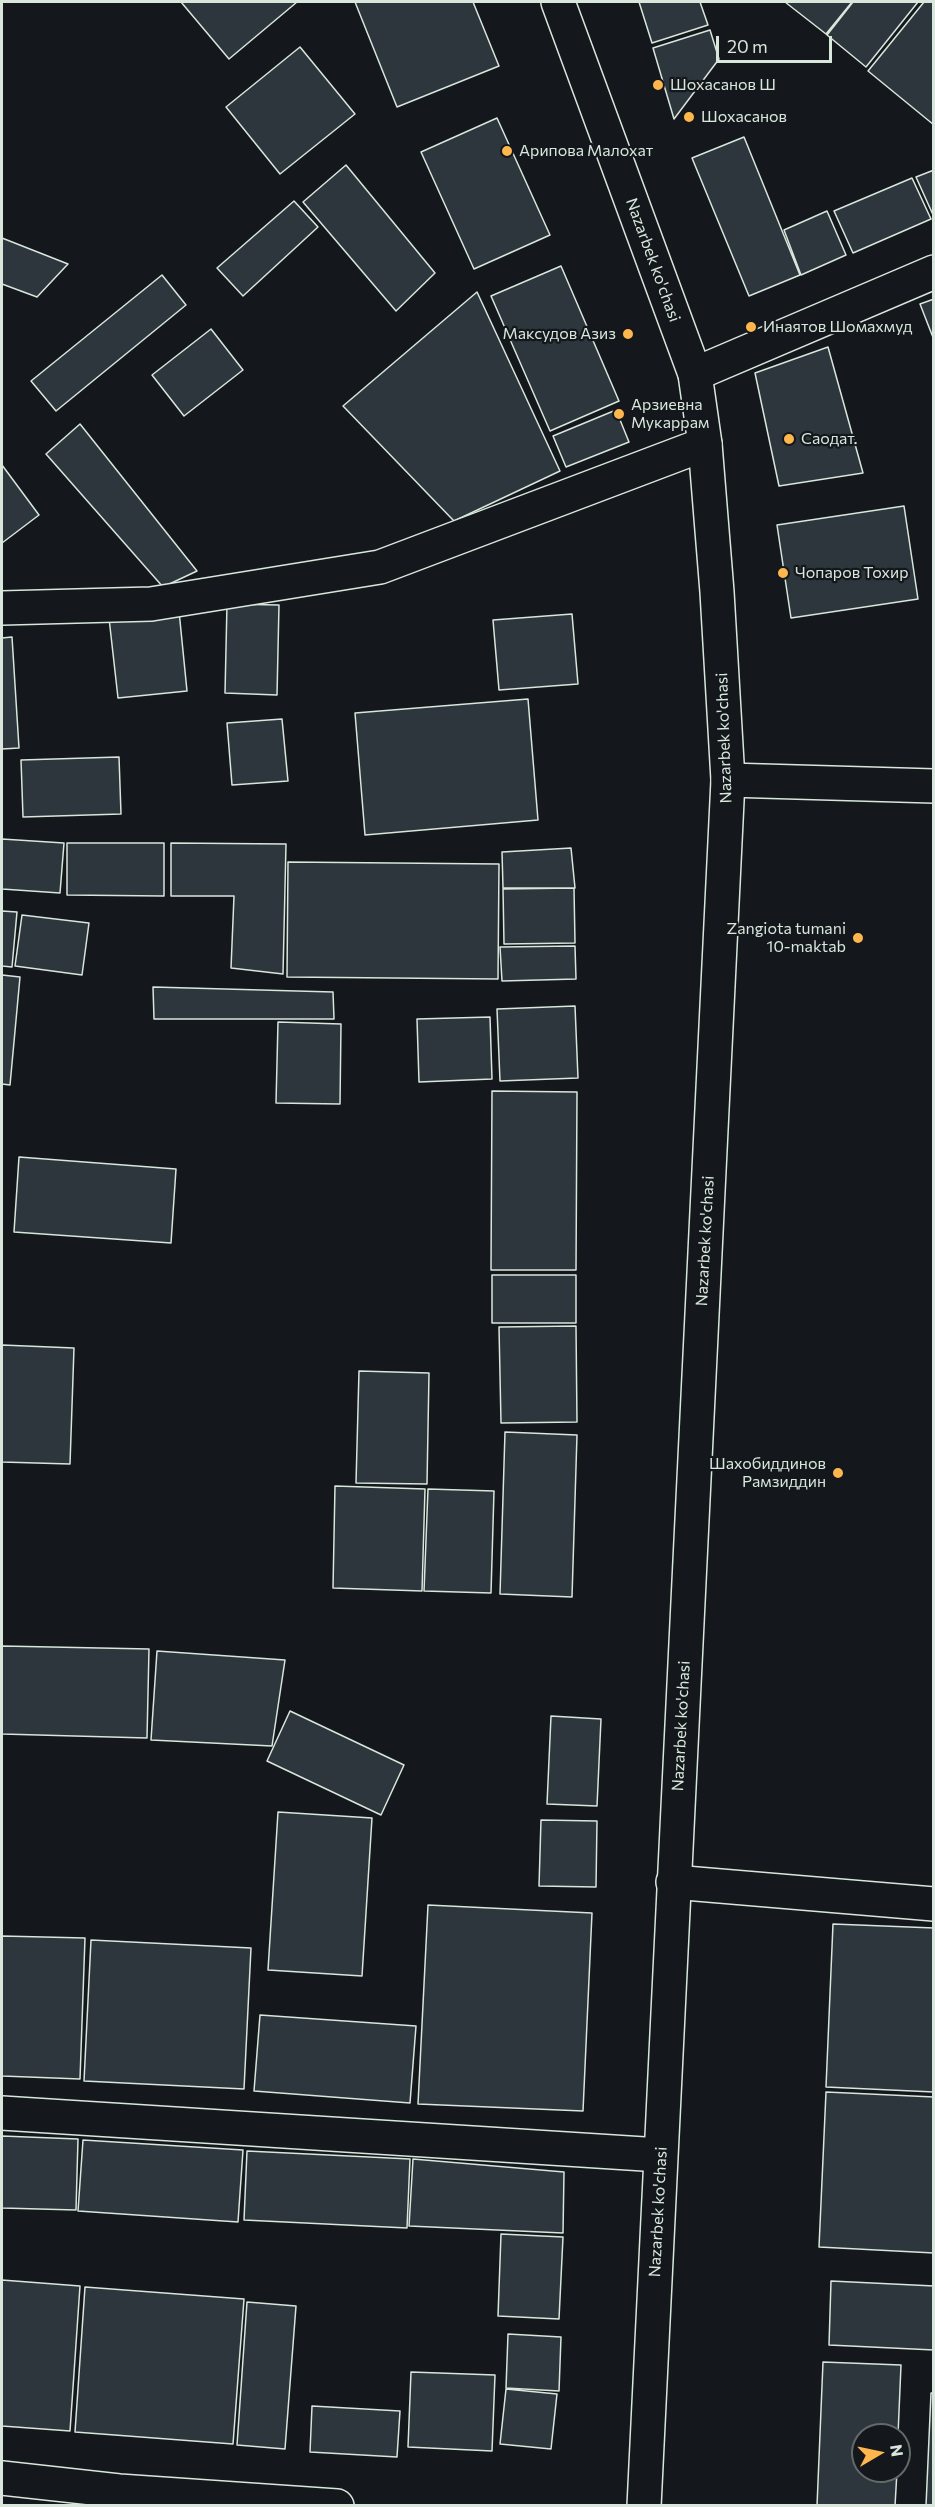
<!DOCTYPE html>
<meta charset="utf-8">
<style>
body{margin:0}
#map{position:relative;width:935px;height:2507px;overflow:hidden;background:#14181c;font-family:Commissioner,sans-serif}
canvas{display:block}
.frame{position:absolute;inset:0;border:3px solid #d8e6dc;pointer-events:none}
.north{position:absolute;left:851px;top:2423px;width:60px;height:60px;box-sizing:border-box;background:#14181c;border:2px solid #626a69;border-radius:50%;rotate:81deg;font-size:16px;font-weight:700;line-height:24px;text-align:center;color:#d8e6dc}
.north::after{content:'';display:block;margin:auto;width:21px;height:27px;background:#ffb74d;clip-path:polygon(50% 0,100% 100%,50% 72%,0 100%)}
.scale{position:absolute;left:716px;top:36px;width:116px;height:27px;box-sizing:border-box;border:3px solid #d8e6dc;border-top:0;padding-left:8px;font-size:18px;line-height:21px;white-space:nowrap;color:#d8e6dc;-webkit-text-stroke:4px #14181c;paint-order:stroke}
</style>
<div id="map">
<canvas width="935" height="2507"></canvas>
<div class="frame"></div>
<div class="north">N</div>
<div class="scale">20 m</div>
</div>
<script>
const c = document.querySelector('canvas').getContext('2d');
c.lineJoin = 'round';
function fill(path, color) {
  c.fillStyle = color;
  c.fill(path, 'evenodd');
}
function stroke(path, color, width, dash) {
  c.strokeStyle = color;
  c.lineWidth = width;
  c.lineCap = dash ? 'butt' : 'round';
  c.setLineDash(dash || []);
  c.stroke(path);
}
function drawText(font, color, halo, rows, align = 'center') {
  c.font = font + ' Commissioner,sans-serif';
  c.lineWidth = 4.5;
  c.setLineDash([]);
  c.textBaseline = 'middle';
  c.strokeStyle = halo;
  c.fillStyle = color;
  for (const [text, x, y, turn = 0] of rows) {
    c.save();
    c.translate(x, y);
    c.rotate((+turn || 0) * Math.PI / 180);
    c.textAlign = isNaN(turn) ? turn : align;
    if (halo) c.strokeText(text, 0, 0);
    c.fillText(text, 0, 0);
    c.restore();
  }
}
const building = new Path2D(`
 M181,2H297L229,59Z
 M355,2H473L499,66L397,107Z
 M639,2H700L708,25L652,43Z
 M785,2H852L826,34Z
 M853,2H918L866,67L827,35Z
 M924,2H934V125L868,71Z
 M710,30L719,59L674,119L653,48Z
 M300,47L355,114L280,174L226,107Z
 M497,118L550,235L474,269L421,152Z
 M744,137L800,275L749,296L692,158Z
 M346,165L435,273L396,311L303,202Z
 M934,170V217L916,177Z
 M912,178L931,219L853,253L834,211Z
 M294,201L318,227L243,296L217,268Z
 M827,211L846,255L801,275L784,230Z
 M2,238L68,264L37,297L2,284Z
 M561,266L619,401L550,431L491,296Z
 M162,275L186,305L56,411L31,381Z
 M477,292L560,471L454,521L343,406Z
 M934,299V340L920,304Z
 M211,329L243,370L184,416L152,375Z
 M828,347L863,473L779,486L755,373Z
 M616,410L629,442L566,467L553,436Z
 M80,424L197,571L163,587L46,454Z
 M2,465L39,515L2,543Z
 M904,506L918,599L791,618L777,525Z
 M227,604L279,605L277,695L225,693Z
 M179,611L187,691L118,698L109,618Z
 M572,614L578,684L499,690L493,620Z
 M12,637L19,748L2,749V638Z
 M528,699L538,820L365,835L355,713Z
 M282,719L288,781L232,785L227,723Z
 M119,757L121,814L23,817L21,760Z
 M2,839L64,843L60,893L2,889Z
 M67,843H164V896L67,895Z
 M171,843L286,844L283,974L231,968L234,896H171Z
 M571,848L575,888H503L502,852Z
 M288,862L499,864L498,979L287,977Z
 M574,888L575,943L504,944L503,889Z
 M2,911L17,912L12,967L2,966Z
 M22,915L89,923L82,975L15,966Z
 M575,946L576,979L502,981L500,947Z
 M2,975L20,977L10,1085L2,1084Z
 M153,987L333,992L334,1019H154Z
 M575,1006L578,1078L500,1081L497,1009Z
 M490,1017L492,1079L419,1082L417,1019Z
 M278,1022L341,1024L340,1104L276,1103Z
 M492,1091L577,1092L576,1270H491Z
 M19,1157L176,1169L171,1243L14,1232Z
 M492,1275H576V1323H492Z
 M576,1326L577,1422L501,1423L499,1327Z
 M2,1345L74,1348L70,1464L2,1462Z
 M359,1371L429,1373L427,1484L356,1483Z
 M505,1432L577,1435L572,1597L500,1594Z
 M335,1486L425,1489L422,1591L333,1588Z
 M428,1489L494,1491L491,1593L424,1591Z
 M2,1646L149,1649L147,1738L2,1734Z
 M157,1651L285,1660L272,1746L151,1740Z
 M290,1711L404,1765L381,1815L267,1761Z
 M551,1716L601,1719L597,1806L547,1804Z
 M278,1812L372,1818L362,1976L268,1970Z
 M541,1820L597,1821L596,1887L539,1886Z
 M428,1905L592,1913L583,2111L418,2104Z
 M833,1924L934,1928V2092L826,2087Z
 M2,1936L85,1938L80,2079L2,2076Z
 M91,1940L251,1948L244,2089L84,2081Z
 M260,2015L416,2026L410,2103L254,2091Z
 M826,2092L934,2097V2253L819,2247Z
 M2,2136L78,2139L76,2210L2,2208Z
 M83,2140L243,2150L238,2222L78,2211Z
 M247,2151L410,2159L407,2228L244,2220Z
 M413,2159L564,2172L563,2233L409,2226Z
 M501,2234L563,2237L559,2319L498,2316Z
 M2,2280L80,2286L70,2431L2,2426Z
 M831,2281L934,2286V2350L829,2345Z
 M85,2287L244,2299L233,2444L75,2432Z
 M247,2302L296,2306L285,2449L237,2445Z
 M508,2334L561,2337L559,2391L506,2388Z
 M823,2362L901,2365L898,2435H863V2471H897L895,2506H817Z
 M411,2372L495,2375L492,2451L408,2447Z
 M506,2389L557,2394L551,2449L500,2444Z
 M931,2393H934V2506H926Z
 M312,2406L400,2411L397,2457L310,2452Z`);
fill(building, '#2c363c');
stroke(building, '#d8e6dc', 1.5);
const street = new Path2D(`
 M695,374L934,272
 M2,608L151,604L380,567L705,444
 M728,780L934,786
 M673,1882L934,1904
 M2,2113L660,2155
 M2,2478L119,2491L337,2506`);
const secondary = new Path2D(`
 M558,2L695,374L705,444L717,592L728,780L644,2506`);
stroke(street, '#d8e6dc', 36);
stroke(secondary, '#d8e6dc', 36);
stroke(street, '#14181c', 33);
stroke(secondary, '#14181c', 33);
for (const [x, y, r, color] of [
 [658,85,6,"#ffb74d"],
 [689,117,6,"#ffb74d"],
 [507,151,6,"#ffb74d"],
 [751,327,6,"#ffb74d"],
 [628,334,6,"#ffb74d"],
 [619,414,6,"#ffb74d"],
 [789,439,6,"#ffb74d"],
 [783,573,6,"#ffb74d"],
 [858,938,6,"#ffb74d"],
 [838,1473,6,"#ffb74d"]
]) {
  const dot = new Path2D();
  dot.arc(x, y, r, 0, 2 * Math.PI);
  c.fillStyle = color;
  c.fill(dot);
  stroke(dot, '#14181c', 2);
}
drawText('16px', '#d8e6dc', '#14181c', [
 ["Шохасанов Ш",670,85],
 ["Шохасанов",701,117],
 ["Арипова Малохат",519,151],
 ["Инаятов Шомахмуд",763,327],
 ["Максудов Азиз",616,334,"right"],
 ["Арзиевна",631,405],
 ["Мукаррам",631,423],
 ["Саодат.",801,439],
 ["Чопаров Тохир",795,573],
 ["Zangiota tumani",846,929,"right"],
 ["10-maktab",846,947,"right"],
 ["Шахобиддинов",826,1464,"right"],
 ["Рамзиддин",826,1482,"right"]
], 'left');
drawText('16px', '#d8e6dc', '#14181c', [
 ["Nazarbek ko'chasi",653,260,70],
 ["Nazarbek ko'chasi",724,738,-92],
 ["Nazarbek ko'chasi",705,1241,-87],
 ["Nazarbek ko'chasi",681,1726,-87],
 ["Nazarbek ko'chasi",658,2212,-87]
]);
</script>
